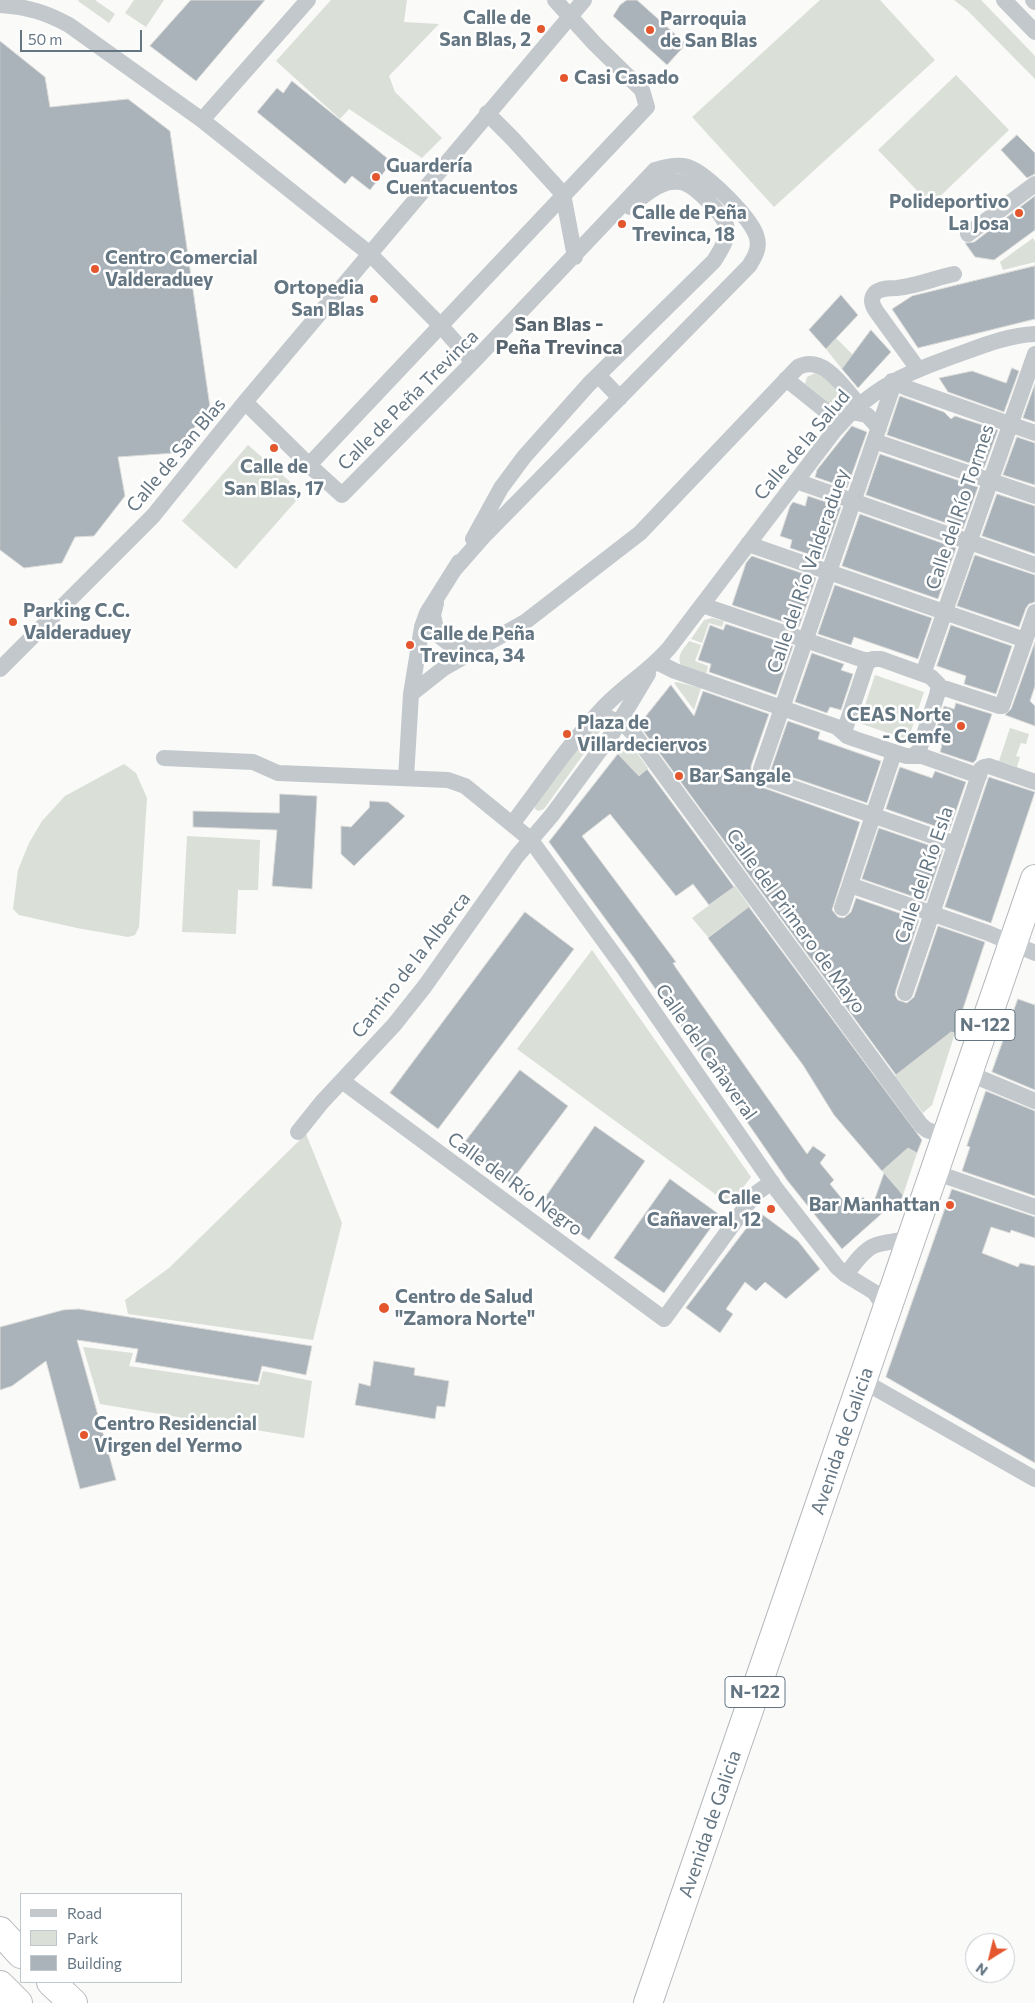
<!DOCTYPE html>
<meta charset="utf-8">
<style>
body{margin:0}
#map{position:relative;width:1035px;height:2003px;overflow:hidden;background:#fafaf8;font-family:Commissioner,sans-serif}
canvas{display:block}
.legend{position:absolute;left:20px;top:1893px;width:162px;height:90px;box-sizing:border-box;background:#fff;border:1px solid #c1c8cd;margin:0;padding:6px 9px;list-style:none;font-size:15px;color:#657683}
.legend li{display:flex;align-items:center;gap:10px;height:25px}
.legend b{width:25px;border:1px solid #c1c8cd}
.north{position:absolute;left:965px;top:1933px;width:50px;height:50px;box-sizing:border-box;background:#fff;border:1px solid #c1c8cd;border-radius:50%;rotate:216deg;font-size:14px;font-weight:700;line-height:20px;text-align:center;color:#657683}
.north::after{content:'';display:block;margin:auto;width:18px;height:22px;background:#e4572e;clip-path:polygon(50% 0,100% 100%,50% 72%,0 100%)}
.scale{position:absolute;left:20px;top:30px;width:122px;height:22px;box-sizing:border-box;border:2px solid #657683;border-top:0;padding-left:6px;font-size:15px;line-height:18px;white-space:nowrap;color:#657683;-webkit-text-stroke:4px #fff;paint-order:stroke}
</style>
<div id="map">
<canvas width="1035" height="2003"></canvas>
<ul class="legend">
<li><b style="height:6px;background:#c3c8cc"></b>Road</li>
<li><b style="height:14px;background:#dadfd7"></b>Park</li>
<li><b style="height:14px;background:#aab3b9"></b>Building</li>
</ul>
<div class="north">N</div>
<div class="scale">50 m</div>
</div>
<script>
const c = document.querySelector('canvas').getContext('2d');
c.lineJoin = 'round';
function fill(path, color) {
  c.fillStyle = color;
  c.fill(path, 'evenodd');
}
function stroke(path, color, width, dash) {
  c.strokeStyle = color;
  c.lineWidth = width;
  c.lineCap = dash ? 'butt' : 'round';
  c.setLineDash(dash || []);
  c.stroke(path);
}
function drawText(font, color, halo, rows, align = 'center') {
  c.font = font + ' Commissioner,sans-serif';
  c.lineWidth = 5;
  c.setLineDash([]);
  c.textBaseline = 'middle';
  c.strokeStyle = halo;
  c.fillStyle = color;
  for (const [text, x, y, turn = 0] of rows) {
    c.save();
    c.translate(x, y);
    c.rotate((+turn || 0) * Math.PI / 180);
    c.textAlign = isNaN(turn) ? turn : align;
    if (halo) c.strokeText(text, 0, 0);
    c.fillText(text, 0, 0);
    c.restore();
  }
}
fill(new Path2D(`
 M79,0H95L115,14L109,23L78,1Z
 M134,0H164L146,27L125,13Z
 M331,0H407L404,22L439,24L389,76L395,92L442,138L422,158L349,109L340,119L276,61Z
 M820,0H880L935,60L774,207L692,117Z
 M954,0H981L984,3L1035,56V79L967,10Z
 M956,75L1009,130L931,205L878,150Z
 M1033,238L1035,242V262L1003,270L1000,262Z
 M836,338L853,355L842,369L826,349Z
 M815,373C826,377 842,392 842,404L836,409L805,384L807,377Z
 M248,445L303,493L236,569L182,521Z
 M712,618L724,621L722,627L709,623L702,643L691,639L704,620Z
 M689,641L701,645L695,661L708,666L706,675L681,665C676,655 684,649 689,641Z
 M875,675L924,692L908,740L862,724L861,717Z
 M677,682L701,688L694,710L674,683Z
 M598,724L601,726V730L544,809L538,811L535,809V802Z
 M1010,728L1029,734L1026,744L1021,743L1016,756L1020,757L1017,767L999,761Z
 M628,741L648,768L639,776L618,754Z
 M124,764L136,773L147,798L139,927L135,935L128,937L77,928L19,915L13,909L18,870L29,843L42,821L65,796Z
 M187,836L260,840L258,890H238L236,934L182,932Z
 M735,886L750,907L708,937L692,918Z
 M592,950L751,1177L730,1205L517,1049Z
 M938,1027L955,1033L932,1105L923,1113L895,1076L937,1042Z
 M306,1134L342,1223L313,1340L128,1314L125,1300L169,1268Z
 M908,1148L917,1153L903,1195L882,1171Z
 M83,1347L133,1353L129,1366L259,1385L263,1371L312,1381L304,1438L100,1404Z`), '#dadfd7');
const building = new Path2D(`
 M191,0H265L196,81L150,46Z
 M627,0H637L686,44L667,65L613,16L620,5Z
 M0,41L45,77L50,107L128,99L170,131L210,407L175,453L118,457L125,496L94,536L75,537L62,563L24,568L0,550Z
 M292,81L392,162L370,190L352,176L345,184L257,112L277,88L283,93Z
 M1017,135L1035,153V174L1027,178L1001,150Z
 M1035,196V230L994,260L975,257L965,243L974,242Z
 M1035,266V319L918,348L892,309L912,296Z
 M841,295L858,315L826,349L809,330Z
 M871,330L891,352L858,388L842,369Z
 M1012,368L1019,371L1004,412L948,392L939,378L972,371L1006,383Z
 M1035,384V422L1023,418Z
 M900,396L944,412L951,419L955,416L998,430L984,468L887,435Z
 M852,426L867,432L847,488L815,477L817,470Z
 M1017,437L1035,443V485L1003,475Z
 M880,454L978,487L963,529L866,495Z
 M997,494L1035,506V554L982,536Z
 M808,496L841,507L823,559L790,548L792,540L780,536L790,506L793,502L805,506Z
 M860,514L956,548L938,599L842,566Z
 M975,555L1035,575V602L1029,604L1026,608L1019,627L957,606Z
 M752,556L816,578L799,627L732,605L746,563Z
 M835,585L932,618L918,659L854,637L851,645L818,634Z
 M726,624L793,646L776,695L709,672L711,664L698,660L710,625L723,630Z
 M951,625L1012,646L996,694L964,684L966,676L937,666Z
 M1035,642V686L1030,701L1035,706V726L1005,715L1011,709Z
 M812,653L844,664L841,670L853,674L841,710L830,707L827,713L795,702Z
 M671,685L694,716L703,691L769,714L751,766V775L756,784L761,787L860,822L832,910L838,917L844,918L851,912L856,898L919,920L896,990L895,995L898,1000L907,1003L914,997L938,926L985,942L955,1033L951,1032L896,1075L639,725Z
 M956,703L992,714L976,760L973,763L940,752L942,745L932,741L944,706L954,709Z
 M788,721L820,732L818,739L881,761L867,803L771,770Z
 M618,754L639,776L647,769L734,887L709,905L693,884L676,896L610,814L582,836L676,962L673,963L676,968L807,1154L813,1146L826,1155L820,1163L834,1180L830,1184L847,1205L855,1199L858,1202L863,1197L872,1207L884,1173L903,1195L897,1211L888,1208L842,1249L787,1180L634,958L549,842Z
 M900,767L932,778L935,771L966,782L949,831L886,809Z
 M989,777L1035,792L991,923L945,907Z
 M280,794L317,796L312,889L272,886L277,830L193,827V811L279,813Z
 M370,801L388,802L405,816L354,866L341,854V826L351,827L369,808Z
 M879,828L943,850L926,901L862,879Z
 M749,907L922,1140L917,1153L908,1148L882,1171L834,1115L803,1065L708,938Z
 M525,912L574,949L438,1129L390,1093Z
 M1018,999L1035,1005V1090L992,1072Z
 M520,1070L568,1106L510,1183L462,1146Z
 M986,1091L1035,1111V1196L962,1171L970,1147L967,1146Z
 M595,1126L645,1161L589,1240L540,1205Z
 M670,1179L720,1215L664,1293L614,1258Z
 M952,1189L1035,1217V1238L1011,1230L1010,1233L991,1227L982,1253L1018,1267L1020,1263L1035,1266V1463L886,1377Z
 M759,1212L798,1241L820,1269L786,1299L765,1282L756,1291L745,1282L726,1309L733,1314L720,1333L686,1308Z
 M79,1309L312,1346L306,1375L262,1366L258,1382L135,1362L138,1349L77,1340L116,1480L80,1489L46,1361L12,1386L0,1390V1327L63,1310Z
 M374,1361L415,1368L414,1375L449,1381L445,1407L437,1406L435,1419L355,1405L359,1383L370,1386Z`);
fill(building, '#aab3b9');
stroke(building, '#dcdcda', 1);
const highway = new Path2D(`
 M0,1931L21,1954
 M51,1982L73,2003
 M0,1985L18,2003
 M648,2003L1035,879`);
stroke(highway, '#b4b9bd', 30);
stroke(new Path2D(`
 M1004,0L1035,32
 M1033,0L1035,2
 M0,5C28,7 45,12 69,25L202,120L370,254L441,326L473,362
 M487,113L512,138L563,194L575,257
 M202,120L308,0
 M968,234L1035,184
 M918,369L876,311C872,305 870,299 875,293C880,288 890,288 897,288C917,286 935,278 954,274
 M598,375L620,398
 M786,379L841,423
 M245,402L309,465L342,495L473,362L655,170C666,167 676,164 688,167C706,173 753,219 757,238C760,249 754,258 749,266L483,537L454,570
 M851,412L867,415L879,428
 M874,441L1035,496
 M309,465L647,107L642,90L595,44L555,0
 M796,481L1035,565
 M473,539L501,488L524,457L589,384L714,261C720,251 730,237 726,225C722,213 697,188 685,183C681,181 671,182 666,183C653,187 640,198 630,207
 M748,544L1025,640
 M436,603L433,615L437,634L452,646L476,650
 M702,605L864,660H871
 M657,662L675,671L837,727L847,736L855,739L906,756H922L979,776
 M0,669L153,516L245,402L584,0
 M923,674L1035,354
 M939,688L947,689L999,706H1002L1035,612
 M411,694L444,668L525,622L640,533L798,367C824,354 844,388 859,405
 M609,718L625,725L634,734L921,1125L927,1130L946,1136
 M844,732L867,663L873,659H881L931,677L939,685L937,695L919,750L914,756
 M164,758L253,762L278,773L448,780L465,786L530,839L623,967L777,1190L837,1267L846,1275L874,1292L886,1309
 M406,778L411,694L422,627L427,613L459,562
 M512,824C541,786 569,744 602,709C623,686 650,671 670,647L835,430C873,385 911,371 965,352C987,344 1011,335 1035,334
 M956,844L764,778L761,774V769L891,392L892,381L907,388L1035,433
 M850,885L988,933L1035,953
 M842,908L894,753
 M905,993L981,769L984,767L989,766L1035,782
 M968,1073L1035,1101
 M342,1081L664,1319L755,1194L772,1182
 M298,1132L322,1102L394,1025L425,986L517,856L552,815L612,734L648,674
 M934,1172L1035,1207
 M846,1275C853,1265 864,1249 876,1245C888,1241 899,1242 911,1237
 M863,1381L1035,1479`), '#c3c8cc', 16);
stroke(highway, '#fff', 28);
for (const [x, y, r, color] of [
 [541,29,5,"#e4572e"],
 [650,30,5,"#e4572e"],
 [564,78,5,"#e4572e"],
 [376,177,5,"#e4572e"],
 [1019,213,5,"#e4572e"],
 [622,224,5,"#e4572e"],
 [95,269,5,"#e4572e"],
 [374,299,5,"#e4572e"],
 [274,448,5,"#e4572e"],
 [13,622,5,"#e4572e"],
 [410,645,5,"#e4572e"],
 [961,726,5,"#e4572e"],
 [567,734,5,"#e4572e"],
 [679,776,5,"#e4572e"],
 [950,1205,5,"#e4572e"],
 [771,1209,5,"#e4572e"],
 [384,1308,6,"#e4572e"],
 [84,1435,5,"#e4572e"]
]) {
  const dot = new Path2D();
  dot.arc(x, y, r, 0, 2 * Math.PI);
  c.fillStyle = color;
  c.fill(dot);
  stroke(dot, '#fff', 2);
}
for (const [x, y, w] of [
 [985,1025,60],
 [755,1692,60]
]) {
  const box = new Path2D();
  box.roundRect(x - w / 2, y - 15.5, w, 31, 4);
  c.fillStyle = '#fff';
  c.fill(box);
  stroke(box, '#657683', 1);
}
drawText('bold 18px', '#657683', null, [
 ["N-122",985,1025],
 ["N-122",755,1692]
]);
drawText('bold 19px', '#657683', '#fff', [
 ["Calle de",531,18,"right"],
 ["San Blas, 2",531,40,"right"],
 ["Parroquia",660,19],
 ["de San Blas",660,41],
 ["Casi Casado",574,78],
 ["Guardería",386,166],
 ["Cuentacuentos",386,188],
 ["Polideportivo",1009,202,"right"],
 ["La Josa",1009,224,"right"],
 ["Calle de Peña",632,213],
 ["Trevinca, 18",632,235],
 ["Centro Comercial",105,258],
 ["Valderaduey",105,280],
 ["Ortopedia",364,288,"right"],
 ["San Blas",364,310,"right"],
 ["Calle de",274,467,"center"],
 ["San Blas, 17",274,489,"center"],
 ["Parking C.C.",23,611],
 ["Valderaduey",23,633],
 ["Calle de Peña",420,634],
 ["Trevinca, 34",420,656],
 ["CEAS Norte",951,715,"right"],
 ["- Cemfe",951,737,"right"],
 ["Plaza de",577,723],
 ["Villardeciervos",577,745],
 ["Bar Sangale",689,776],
 ["Calle",761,1198,"right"],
 ["Cañaveral, 12",761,1220,"right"],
 ["Bar Manhattan",940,1205,"right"],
 ["Centro de Salud",395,1297],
 ["\"Zamora Norte\"",395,1319],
 ["Centro Residencial",94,1424],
 ["Virgen del Yermo",94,1446]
], 'left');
drawText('19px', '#657683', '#fff', [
 ["Calle de Peña Trevinca",408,400,-45],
 ["Calle de la Salud",802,445,-50],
 ["Calle de San Blas",176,455,-50],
 ["Calle del Río Tormes",960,507,-71],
 ["Calle del Río Valderaduey",808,571,-71],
 ["Calle del Río Esla",924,875,-71],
 ["Calle del Primero de Mayo",796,921,54],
 ["Camino de la Alberca",411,965,-52],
 ["Calle del Cañaveral",706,1052,55],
 ["Calle del Río Negro",515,1184,36],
 ["Avenida de Galicia",842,1441,-71],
 ["Avenida de Galicia",710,1824,-71]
]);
drawText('bold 20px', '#57646e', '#fff', [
 ["San Blas -",559,324],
 ["Peña Trevinca",559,347]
]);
</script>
